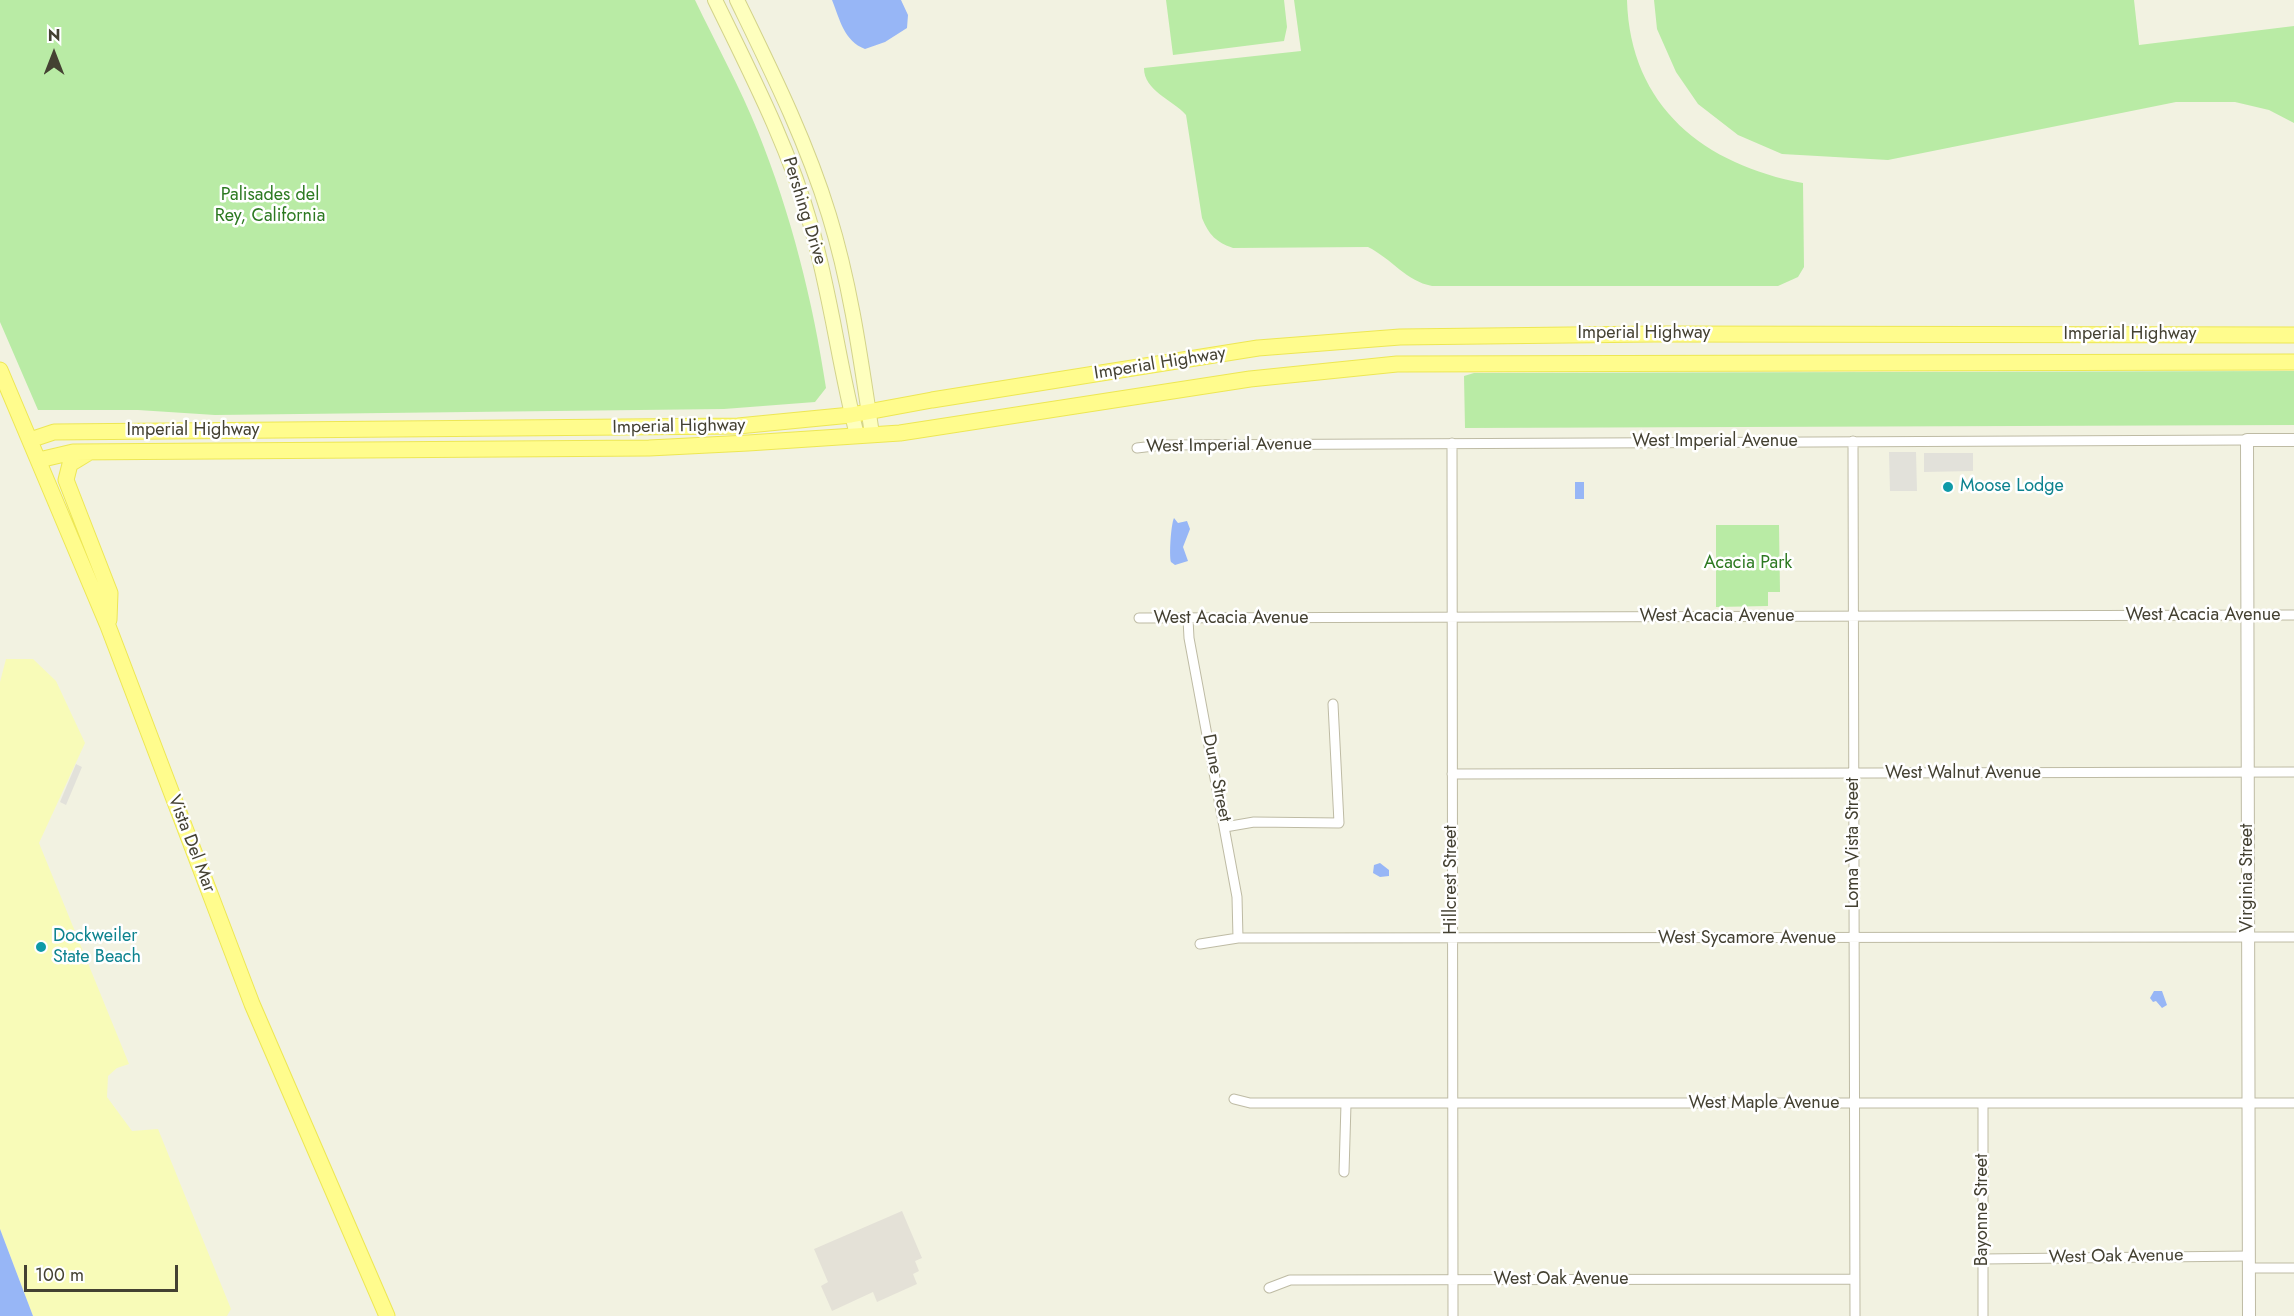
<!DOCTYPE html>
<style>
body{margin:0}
#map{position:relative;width:2294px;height:1316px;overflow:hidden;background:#f2f2e1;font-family:Jost,sans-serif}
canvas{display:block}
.north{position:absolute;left:24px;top:24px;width:60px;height:60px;-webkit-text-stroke:4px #fff;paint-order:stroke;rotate:0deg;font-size:16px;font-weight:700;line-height:24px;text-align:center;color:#444132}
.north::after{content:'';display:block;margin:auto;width:21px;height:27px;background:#444132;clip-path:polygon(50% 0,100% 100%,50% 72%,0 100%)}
.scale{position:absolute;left:24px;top:1265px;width:154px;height:27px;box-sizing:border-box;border:3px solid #444132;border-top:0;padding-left:8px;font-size:18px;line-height:21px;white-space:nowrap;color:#444132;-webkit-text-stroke:4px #fff;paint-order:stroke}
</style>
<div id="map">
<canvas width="2294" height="1316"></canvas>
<div class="north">N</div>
<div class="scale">100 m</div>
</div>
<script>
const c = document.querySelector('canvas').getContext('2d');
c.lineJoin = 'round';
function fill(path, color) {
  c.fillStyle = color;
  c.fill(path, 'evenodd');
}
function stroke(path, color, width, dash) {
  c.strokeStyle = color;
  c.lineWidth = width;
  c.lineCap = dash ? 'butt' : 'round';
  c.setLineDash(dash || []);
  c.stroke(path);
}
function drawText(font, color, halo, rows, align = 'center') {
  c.font = font + ' Jost,sans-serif';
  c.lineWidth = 5;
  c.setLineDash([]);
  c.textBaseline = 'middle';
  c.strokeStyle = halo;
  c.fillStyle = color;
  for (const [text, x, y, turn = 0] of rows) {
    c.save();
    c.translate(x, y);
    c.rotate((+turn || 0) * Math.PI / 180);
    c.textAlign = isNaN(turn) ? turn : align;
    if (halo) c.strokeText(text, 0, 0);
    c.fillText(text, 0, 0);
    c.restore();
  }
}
fill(new Path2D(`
 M902,1211L922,1258L915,1261L919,1271L913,1274L917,1284L877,1302L873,1292L832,1311L821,1286L828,1282L814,1249Z`), '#e4e1d7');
fill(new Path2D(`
 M0,0H695C716,44 740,87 758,132C791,214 813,301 826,388L815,402L724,409L215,415L138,410H38L0,322Z
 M1166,0H1284L1287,27L1284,41L1173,55Z
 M1294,0H1627C1630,107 1705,165 1803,183L1804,267L1798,277L1778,286H1432C1406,281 1392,259 1368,247L1233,248C1216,242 1209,235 1202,218L1186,115C1172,99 1144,91 1144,68L1301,51Z
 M1654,0H2134L2139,45L2294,26V123L2269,110L2235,102H2176L1888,160L1782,154L1738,135L1698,104L1676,72L1657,29Z
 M2294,371V425L1465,428L1464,376L1474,373Z
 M1716,525H1779L1780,592H1768V606L1716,607Z`), '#b9eba5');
fill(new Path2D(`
 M6,659H33L56,681L85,743L39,843L129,1064L117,1068L108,1076L107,1097L132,1131L158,1129L231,1309L227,1316H33L0,1229V682Z`), '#f8fbb8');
fill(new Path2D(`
 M1889,452H1916L1917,491H1890Z
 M1924,453H1973V471L1924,472Z
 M76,764L82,767L66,805L60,802Z`), '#e2e1da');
fill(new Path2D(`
 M832,0H901L908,15L907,28L885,42L865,49C844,41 840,20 832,0Z
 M1575,482H1584V499H1575Z
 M1174,518L1178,523L1187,521L1190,529L1183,547L1188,561L1175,565L1171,562C1169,555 1171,524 1174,518Z
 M1380,863L1389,870V876L1380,877L1373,873L1374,865Z
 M2154,991H2162L2167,1005L2162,1008L2156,1001L2153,1002L2150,998Z
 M0,1229L33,1316H0Z`), '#97b6f6');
const minor = new Path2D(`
 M1853,441L1855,1316
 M1452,443L1453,1316
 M1137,448L1162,445L2247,440
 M1139,618L2294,615
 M1188,619L1189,638L1237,897L1238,938
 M1452,774L2294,772
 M1225,827L1254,822L1339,823L1333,704
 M1200,944L1238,938L2294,937
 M1234,1099L1250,1103H2294
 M1983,1105V1316
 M1344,1172L1346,1104
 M1983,1259L2249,1256
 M2249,1268H2294
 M1269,1288L1290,1280L1855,1279`);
const tertiary = new Path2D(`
 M2249,1316L2247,440H2294`);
const secondary = new Path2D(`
 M715,0C751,74 789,147 811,226C831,295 839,366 857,435
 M737,0C771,70 806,140 829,215C851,286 861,361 872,434`);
const primary = new Path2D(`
 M0,370L108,626L252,1004L387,1316
 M30,440L54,432L738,426L851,415L932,400L1258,348L1400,337L1654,334L2294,335
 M88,453L70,464L66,480L110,593L109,620
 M39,460L73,452L649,448L748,443L900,433L1250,379L1397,364L2294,362`);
stroke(minor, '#bebba4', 11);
stroke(tertiary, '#bebba4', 14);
stroke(secondary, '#d3d38a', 16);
stroke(primary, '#ede754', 17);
stroke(minor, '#fff', 9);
stroke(tertiary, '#fff', 12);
stroke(secondary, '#feffbe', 14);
stroke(primary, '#fffc8d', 15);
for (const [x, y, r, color] of [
 [1948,487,6,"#0f9aa8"],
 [41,947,6,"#0f9aa8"]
]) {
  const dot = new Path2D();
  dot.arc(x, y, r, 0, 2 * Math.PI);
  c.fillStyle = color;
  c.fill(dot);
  stroke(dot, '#fff', 2);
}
drawText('18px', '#2c7921', '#fff', [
 ["Palisades del",270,196],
 ["Rey, California",270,217],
 ["Acacia Park",1748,564]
]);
drawText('18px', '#444132', '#fff', [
 ["Pershing Drive",804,211,73],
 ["Imperial Highway",1644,334],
 ["Imperial Highway",2130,335],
 ["Imperial Highway",1160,364,-9],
 ["Imperial Highway",679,427,-1],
 ["Imperial Highway",193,431],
 ["West Imperial Avenue",1715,442],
 ["West Imperial Avenue",1229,446,-1],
 ["West Acacia Avenue",2203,616],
 ["West Acacia Avenue",1717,617],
 ["West Acacia Avenue",1231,619],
 ["West Walnut Avenue",1963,774],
 ["Dune Street",1216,778,79],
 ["Loma Vista Street",1854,843,-90],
 ["Vista Del Mar",191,844,69],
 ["Virginia Street",2248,878,-90],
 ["Hillcrest Street",1452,880,-90],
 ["West Sycamore Avenue",1747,939],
 ["West Maple Avenue",1764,1104],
 ["Bayonne Street",1983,1210,-90],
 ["West Oak Avenue",2116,1257,-1],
 ["West Oak Avenue",1561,1280]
]);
drawText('18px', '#0d838f', '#fff', [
 ["Moose Lodge",1960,487],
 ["Dockweiler",53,937],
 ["State Beach",53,958]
], 'left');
</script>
